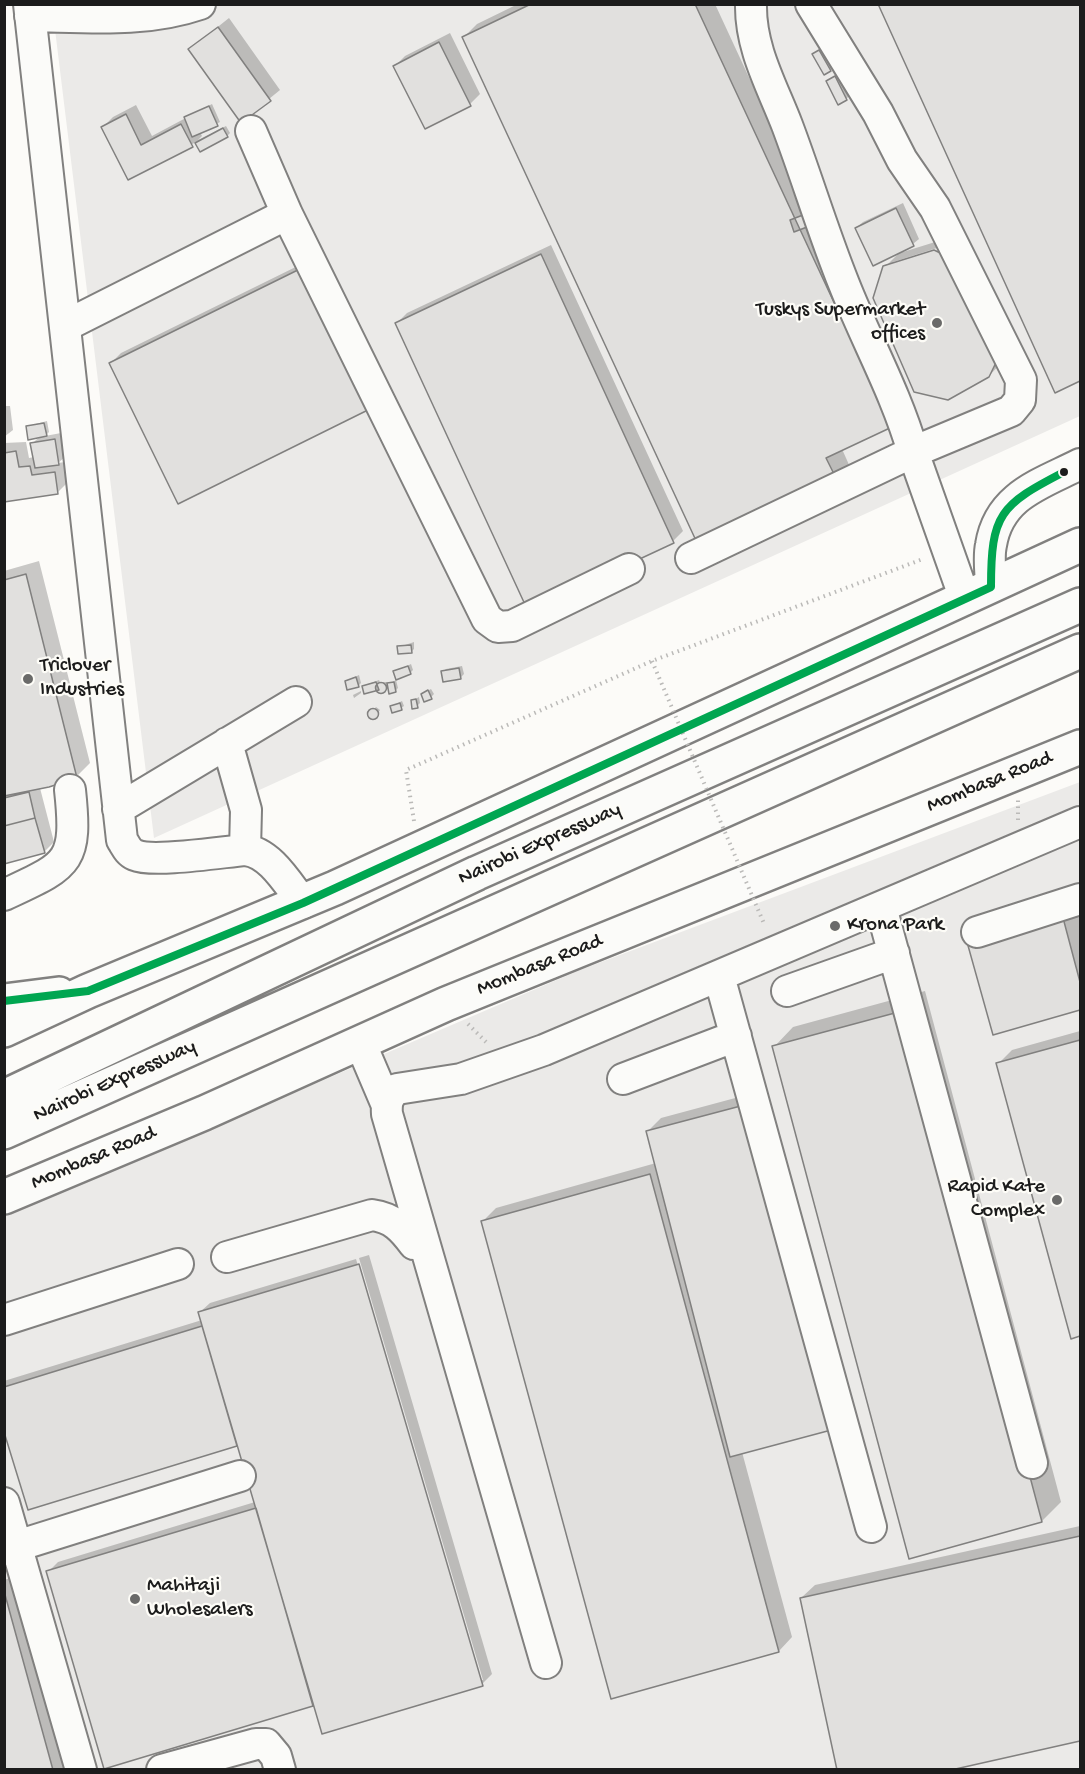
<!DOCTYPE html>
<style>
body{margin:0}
#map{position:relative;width:1085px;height:1774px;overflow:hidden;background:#fcfbf8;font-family:"Gochi Hand",sans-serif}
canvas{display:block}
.frame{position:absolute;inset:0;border:6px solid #1c1c1c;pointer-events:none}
</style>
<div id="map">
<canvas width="1085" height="1774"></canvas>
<div class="frame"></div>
</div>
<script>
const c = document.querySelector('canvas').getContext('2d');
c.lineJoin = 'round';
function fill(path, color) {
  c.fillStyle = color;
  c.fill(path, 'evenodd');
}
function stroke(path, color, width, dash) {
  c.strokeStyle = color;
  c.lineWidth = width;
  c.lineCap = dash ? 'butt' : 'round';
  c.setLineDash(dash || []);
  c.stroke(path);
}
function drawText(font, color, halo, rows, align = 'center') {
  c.font = font + ' "Gochi Hand",sans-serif';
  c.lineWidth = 4.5;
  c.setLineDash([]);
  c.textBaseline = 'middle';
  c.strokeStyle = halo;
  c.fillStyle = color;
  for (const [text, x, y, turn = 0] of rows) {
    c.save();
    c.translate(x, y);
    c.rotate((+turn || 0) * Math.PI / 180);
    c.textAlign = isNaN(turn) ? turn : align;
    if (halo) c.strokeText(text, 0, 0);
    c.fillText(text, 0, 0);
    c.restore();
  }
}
fill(new Path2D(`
 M52,5H1080V416L154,838Z
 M1080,782V1769H5L4,1217L580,970Z`), '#ebeae8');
fill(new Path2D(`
 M518,4H715L904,412L842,449L850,467L837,480L464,37L477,24Z
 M880,4H1080V380L1055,391Z
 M229,18L280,90L242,121L190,49Z
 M450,33L480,94L470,104L425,127L395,66L405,56Z
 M822,48L833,67L830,70L817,51Z
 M838,75L849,96L846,99L828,81Z
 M212,104L220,122L200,132L202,136L198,140L226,126L230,133L227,136L201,150L196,142L129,178L103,127L113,117L136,105L152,136Z
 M903,203L919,239L903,252L948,238L972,249L1015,334L1002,362L989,376L885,267L901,251L856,228L863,222ZM940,247L941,250L893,265V262Z
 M551,245L683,531L673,541L397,323L407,313Z
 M318,256L375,405L111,363L121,353Z
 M4,406H10L13,430L4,437Z
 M47,421L49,432L45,436L61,433L65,457L58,463L65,462L67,483L57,493L4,500V443L26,442L29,458L34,457L32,444L40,436L28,426Z
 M39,561L90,763L76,777L40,788L54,842L44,852L4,862V571Z
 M414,642V649L411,652L399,647Z
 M411,664L413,670L410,673L395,672Z
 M462,666L464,674L461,677L444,680L443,672L446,669Z
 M359,675L361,683L358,686L346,681Z
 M379,680L380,682H387V685L396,680L398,688L395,691L389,686L379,692L363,686Z
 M431,689L434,694L431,697L422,694Z
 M361,691V693L354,698L353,695Z
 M419,697L420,703L417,706L412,701Z
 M402,701L404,706L401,708L392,706Z
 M376,707L380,710L374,718L370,714Z
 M1075,902L1080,922V1009L994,1033L969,943Z
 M925,991L1061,1502L1042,1521L774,1047L793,1027Z
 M1080,1031V1334L1072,1337L998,1064L1012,1050Z
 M765,1090L742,1452L792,1637L779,1651L483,1221L496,1208L656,1163L648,1131L661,1118Z
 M369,1255L492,1674L482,1684L314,1704L105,1767L48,1572L58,1562L255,1502L238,1444L29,1508L4,1426V1381L202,1320L199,1313L210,1303L356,1259L480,1680H483L359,1258Z
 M1080,1526V1739L944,1770L801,1598L815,1585Z
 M13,1577L65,1767L63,1770H4V1580Z`), '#0003');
const building = new Path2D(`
 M531,4H695L892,427L826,458L838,482L699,547L462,37Z
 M878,4H1080V381L1055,393Z
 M218,27L271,101L241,123L188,49Z
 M439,42L471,106L425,129L393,66Z
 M819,50L831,71L824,75L812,54Z
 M835,76L847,100L838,105L826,81Z
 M209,106L218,126L192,137L184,117Z
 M126,114L141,145L181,124L193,147L128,180L101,127Z
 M223,128L228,137L200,152L195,143Z
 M896,208L914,246L873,266L855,228Z
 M816,210L820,222L794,232L790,220Z
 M934,250L959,262L1003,348L989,377L948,400L914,392L873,298L883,266Z
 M541,254L674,543L528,611L395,323Z
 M308,265L376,406L178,504L109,363Z
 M44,423L47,436L28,440L26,426Z
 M55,439L59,465L35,468L30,443Z
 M16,451L19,467L30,466L32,475L55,472L58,494L4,502V453Z
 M26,574L77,778L49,787L4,796V580Z
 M411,645L412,653L398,654L397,646Z
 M408,666L411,674L396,680L393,671Z
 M459,668L461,679L443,682L441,671Z
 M356,677L359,687L347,690L345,681Z
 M376,682L379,690L364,694L362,686Z
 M394,682L396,692L389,694L387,683Z
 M375.5 688a5.5 5.5 0 1 1 11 0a5.5 5.5 0 1 1-11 0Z
 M428,690L432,699L424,702L421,694Z
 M416,699L418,708L412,709L411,700Z
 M400,703L402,710L392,713L390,706Z
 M367.5 714a5.5 5.5 0 1 1 11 0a5.5 5.5 0 1 1-11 0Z
 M29,792L35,818L4,826V798Z
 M35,818L45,853L4,864V826Z
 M1062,914L1080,982V1010L993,1035L967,942Z
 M906,1010L1042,1522L909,1559L772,1046Z
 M1080,1040V1336L1071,1339L996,1063Z
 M752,1103L835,1429L730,1457L646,1131Z
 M650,1174L779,1652L611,1699L481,1221Z
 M359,1264L483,1686L322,1734L198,1312Z
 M202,1326L237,1446L28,1510L4,1432V1387Z
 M256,1508L313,1706L104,1769L46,1571Z
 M1080,1536V1741L951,1770H837L800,1598Z
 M4,1591L53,1770H4Z`);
fill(building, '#e1e0de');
stroke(building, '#81807f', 1.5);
const minor = new Path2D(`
 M29,4L122,840C126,846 128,852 135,855C153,863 222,852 245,850C270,852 288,884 303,903
 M751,4C750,48 772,86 787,125C807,178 823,232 844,284C866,340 896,393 913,452L1011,411L1020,400L1021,380L935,208L902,160L878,113L811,4
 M30,16C87,17 145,23 200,4
 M251,131L287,214L487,619L498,627L512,626L629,569
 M65,326L287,214
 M691,558L913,452L965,599
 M991,587C991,574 988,558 991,545C999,495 1041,484 1080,464
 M227,743L246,810L245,850
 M118,809L296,702
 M4,895C68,865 78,864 70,790
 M881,907L1032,1463
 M977,932L1080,899
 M719,976L871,1527
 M787,991L894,953
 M360,1042L386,1103
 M623,1079L736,1036
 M227,1257L372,1215C393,1218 402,1228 414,1244L424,1243
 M4,1320L178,1264
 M4,1503L81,1770
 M4,1550L240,1476
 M546,1663L387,1114C386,1102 388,1096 397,1089L461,1079L544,1050L1080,822
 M162,1770L256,1744H266L276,1756L280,1770`);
const highway = new Path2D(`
 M4,1001L59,994
 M4,1030L88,991L335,888L1080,545
 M4,1097L477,873L1080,605
 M4,1132L1080,651
 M4,1197L204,1113L446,1004L1080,747`);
stroke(minor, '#81807f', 34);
stroke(highway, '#81807f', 38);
stroke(new Path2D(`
 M1018,820V800
 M414,821L406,770L652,661L923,559
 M468,1024L486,1042`), '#bbbab8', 4, [1.5, 4.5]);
stroke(minor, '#fbfbf9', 30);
stroke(highway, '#fbfbf9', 33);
stroke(new Path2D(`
 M652,661L765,926`), '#bbbab8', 4, [1.5, 4.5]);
stroke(new Path2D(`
 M4,1001L88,991L303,903L991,587C991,514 1000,505 1064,472`), '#00a651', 8);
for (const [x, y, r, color] of [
 [937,323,6,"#6a6a69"],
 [1064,472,5,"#1c1c1c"],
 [28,679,6,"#6a6a69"],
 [835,926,6,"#6a6a69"],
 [1057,1200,6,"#6a6a69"],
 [135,1599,6,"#6a6a69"]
]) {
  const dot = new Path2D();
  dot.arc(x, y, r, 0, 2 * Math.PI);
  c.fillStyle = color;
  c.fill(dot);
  stroke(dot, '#fdfcf7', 2);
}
drawText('21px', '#1c1c1c', '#fdfcf7', [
 ["Tuskys Supermarket",925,311,"right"],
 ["offices",925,335,"right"],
 ["Triclover",40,667],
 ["Industries",40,691],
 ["Krona Park",847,926],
 ["Rapid Kate",1045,1188,"right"],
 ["Complex",1045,1212,"right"],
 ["Mahitaji",147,1587],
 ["Wholesalers",147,1611]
], 'left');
drawText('21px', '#1c1c1c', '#fdfcf7', [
 ["Mombasa Road",990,783,-22],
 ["Nairobi Expressway",540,845,-24],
 ["Mombasa Road",540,966,-22],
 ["Nairobi Expressway",115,1082,-24],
 ["Mombasa Road",94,1159,-23]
]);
</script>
